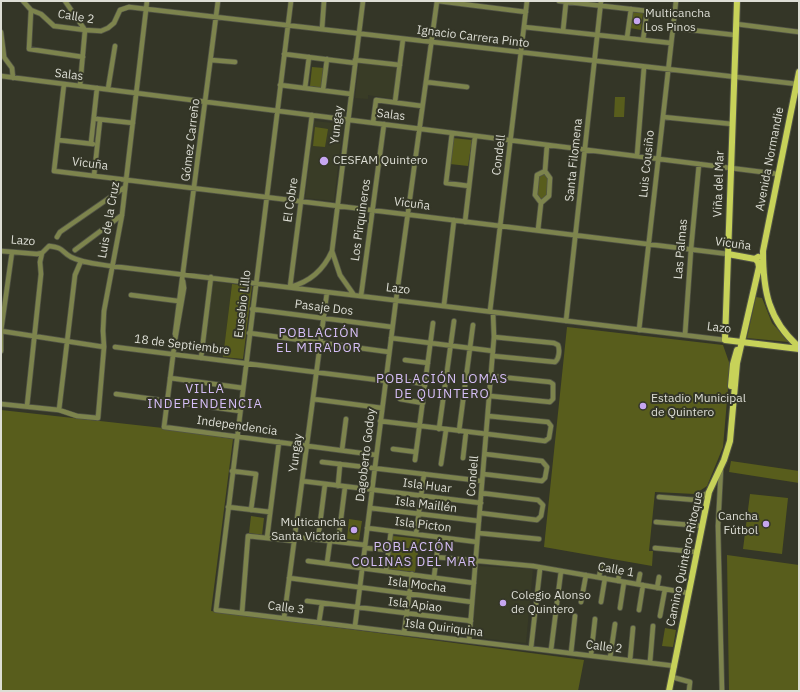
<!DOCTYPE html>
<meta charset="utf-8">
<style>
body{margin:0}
#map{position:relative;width:800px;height:692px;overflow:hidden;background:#343627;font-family:"IBM Plex Sans",sans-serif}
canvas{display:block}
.frame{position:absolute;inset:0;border:2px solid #ddded5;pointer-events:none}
</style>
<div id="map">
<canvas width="800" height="692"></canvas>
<div class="frame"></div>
</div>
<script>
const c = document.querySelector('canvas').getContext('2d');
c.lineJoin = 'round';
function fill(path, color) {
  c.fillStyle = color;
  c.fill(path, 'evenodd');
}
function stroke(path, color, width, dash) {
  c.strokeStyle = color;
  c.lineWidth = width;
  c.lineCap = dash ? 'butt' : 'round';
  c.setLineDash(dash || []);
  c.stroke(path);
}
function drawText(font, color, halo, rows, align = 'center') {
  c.font = font + ' "IBM Plex Sans",sans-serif';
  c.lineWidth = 4;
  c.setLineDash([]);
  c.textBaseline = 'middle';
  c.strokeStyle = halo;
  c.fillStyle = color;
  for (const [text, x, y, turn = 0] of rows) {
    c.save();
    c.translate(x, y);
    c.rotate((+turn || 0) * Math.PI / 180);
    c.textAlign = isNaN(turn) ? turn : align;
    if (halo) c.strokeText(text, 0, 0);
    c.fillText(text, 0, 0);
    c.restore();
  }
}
fill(new Path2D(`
 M359,62L398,67L394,99L368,95V99L355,98Z
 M314,121L343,124L334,201L305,198Z
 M213,281L232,284L223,357L204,354Z
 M478,566L533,569L526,643L472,637Z`), '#393c26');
fill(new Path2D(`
 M632,12L643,13L641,30L630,28Z
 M312,67L324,68L322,88L310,86Z
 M615,97H625L624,117H614Z
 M315,127L328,129L325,147L313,146Z
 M453,138L472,140L468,166L450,164Z
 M545,173L549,178L547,196L542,200L537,194L539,176Z
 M232,284L252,286L243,359L223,357Z
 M756,297L762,298L772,323L789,342L747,338Z
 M567,327L723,345L730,365L723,447L707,486L695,494L655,492L649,551H653L652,566L544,547Z
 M1,410L163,428L233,439L211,611L584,660L578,691H1Z
 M731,461L799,471V483L729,472Z
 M750,494L788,498L782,554L743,549Z
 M251,516L264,518L262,535L249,533Z
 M349,519L362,521L359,540L347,539Z
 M393,536L420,539L415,572L388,569Z
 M727,555L799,565V691H729Z
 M665,628L676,630L673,647L662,646Z`), '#585d1c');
const minor = new Path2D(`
 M23,1L31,10L41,14L54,26L85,30L101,31L108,28L114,23L120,10L129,7L797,84
 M65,1L85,30
 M291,1L216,610L675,666
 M438,1L526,12
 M559,1L674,14
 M31,10L29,49L83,57
 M736,24L799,32
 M524,27L671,43
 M673,28L735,35
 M322,29L324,1
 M563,31L566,2
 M1,32L4,56
 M627,38L631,9
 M643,40L647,11
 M1,53L12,68L13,78
 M284,54L355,63
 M211,60L235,62
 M355,60L400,65
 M1,76L778,174
 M426,82L467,87
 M64,84L54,171L728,254
 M280,85L351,94
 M80,86L85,30
 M305,88L309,57
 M108,89L115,46
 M323,90L327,59
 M395,102L403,39
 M312,115L290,287C310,282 324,269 332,251L363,1
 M663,117L732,124
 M97,119L133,123
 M373,123L376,100L422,106
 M452,133L446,183L469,186
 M58,140L93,144
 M91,143L97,88
 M637,156L644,67
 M94,176L100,120
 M541,203L549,196L550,178L545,171L547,145
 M465,222L475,136
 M538,230L541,203L535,195L537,175L545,171
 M57,237L60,232L125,187
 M75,250L122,215
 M1,251L37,254L42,253L49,246C65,248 60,251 71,257C82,263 98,264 111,266L725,340
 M332,251L340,275L354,295
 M183,281L184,288L175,340L164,427L376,455
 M131,295L178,301
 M361,296L384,124
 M444,305L454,220
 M252,309L392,327
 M490,311L527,1
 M566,321L601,1
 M639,330L676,1
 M1,331L104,347
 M249,333L389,352
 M175,334L218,1
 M685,335L691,249L699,164
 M391,338L493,351
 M115,347L386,381
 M1,351V331L12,252
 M493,356L555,362C559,359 560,350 558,345L554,343L494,337
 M201,358L211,277
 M405,360L428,363
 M170,378L243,388
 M404,381L425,384
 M116,394L240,411
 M490,396L550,402L553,399V384L550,382L491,376
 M313,399L382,408
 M400,399L423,403
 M1,404L59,410L77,416L98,418L104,347L103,331L104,311L122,215L147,1
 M27,406L41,274L40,262L42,253
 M59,410L75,275L81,261
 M380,421L545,441L549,438L551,426L548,422L488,416
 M439,429L454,321
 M459,431L473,325
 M393,449L416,452
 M342,450L346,419
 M463,458L466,432
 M415,460L433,323
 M322,462L482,481
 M441,464L446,430
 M721,469L718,526L722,691
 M232,471L256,474L251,510
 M483,474L542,481L545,478L547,467L542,461L485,454
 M302,481L481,503
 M338,486L340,464
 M659,497L696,500L709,492
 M228,507L270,512
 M370,508L479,521
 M480,513L537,520L541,516L543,505L538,500L481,493
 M656,522L702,526
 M367,528L477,542
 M478,533L539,539
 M416,534L424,474
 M295,537L365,545
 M267,538L279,442
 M318,539L325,484
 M338,542L345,487
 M365,548L389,550
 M655,548L697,552
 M436,557L533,566L688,593
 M308,561L474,583
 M327,563L330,541
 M386,571L391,531
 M434,577L439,537
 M599,577L601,567
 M289,578L472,602
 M618,581L620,570
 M638,584L640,574
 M657,588L659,577
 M307,601L471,621
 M581,602L586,575
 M601,602L605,578
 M620,608L624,582
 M639,610L643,585
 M242,613L248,536L294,541
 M660,616L665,589
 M284,618L327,292
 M319,622L322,603
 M355,626L396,300L437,1
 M404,633L412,574
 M469,641L494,337L493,312
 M531,648L540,569
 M551,650L561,571
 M571,653L575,616
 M591,655L595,619
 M610,658L615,624
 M630,660L633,628
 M650,662L653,626
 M672,677L690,682L689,691`);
const major = new Path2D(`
 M737,1L725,340L799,349
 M799,72L763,251C763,290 768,320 799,347
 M728,254L755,259L758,257
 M731,386L733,364L737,350
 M669,691L709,492L724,460L730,441L737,363L759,267L758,262L755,259`);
stroke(minor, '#525446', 6);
stroke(major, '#525446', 8);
stroke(minor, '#7d844d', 4.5);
stroke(major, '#c7d259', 6);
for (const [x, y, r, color] of [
 [637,21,4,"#c6a6f0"],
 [324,161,5,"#c6a6f0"],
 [643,406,4,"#c6a6f0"],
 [766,524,4,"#c6a6f0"],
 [354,530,4,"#c6a6f0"],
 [503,603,4,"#c6a6f0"]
]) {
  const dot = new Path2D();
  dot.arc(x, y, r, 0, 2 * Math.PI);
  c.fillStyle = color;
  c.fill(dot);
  stroke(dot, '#343627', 1.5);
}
drawText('12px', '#ddded5', '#343627', [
 ["Multicancha",645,14],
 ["Los Pinos",645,28],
 ["CESFAM Quintero",333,161],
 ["Estadio Municipal",651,399],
 ["de Quintero",651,413],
 ["Cancha",758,517,"right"],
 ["Fútbol",758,531,"right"],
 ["Multicancha",346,523,"right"],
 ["Santa Victoria",346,537,"right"],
 ["Colegio Alonso",511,596],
 ["de Quintero",511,610]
], 'left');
drawText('12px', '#ddded5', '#343627', [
 ["Calle 2",76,17,9],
 ["Ignacio Carrera Pinto",473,37,7],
 ["Salas",69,75,7],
 ["Salas",391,115,7],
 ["Yungay",337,125,-83],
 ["Gómez Carreño",191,140,-83],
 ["Condell",499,155,-83],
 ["Avenida Normandie",770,159,-79],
 ["Santa Filomena",574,160,-84],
 ["Vicuña",90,164,7],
 ["Luis Cousiño",647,164,-84],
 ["Viña del Mar",719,184,-88],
 ["El Cobre",291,200,-82],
 ["Vicuña",412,204,7],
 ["Luis de la Cruz",109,220,-80],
 ["Los Pirquineros",361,220,-82],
 ["Lazo",23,241,4],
 ["Vicuña",733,244,8],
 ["Las Palmas",681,249,-85],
 ["Lazo",398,289,7],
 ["Eusebio Lillo",243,304,-83],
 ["Pasaje Dos",324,308,7],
 ["Lazo",719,328,7],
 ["18 de Septiembre",182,345,7],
 ["Independencia",237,426,8],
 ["Yungay",296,453,-82],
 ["Dagoberto Godoy",366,455,-83],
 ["Condell",473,476,-85],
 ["Isla Huar",427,486,7],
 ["Isla Maillén",426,505,7],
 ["Isla Picton",423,525,7],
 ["Camino Quintero-Ritoque",685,559,-78],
 ["Calle 1",616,570,10],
 ["Isla Mocha",417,585,7],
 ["Isla Apiao",415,605,7],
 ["Calle 3",286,608,7],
 ["Isla Quiriquina",444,628,7],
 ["Calle 2",604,647,7]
]);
c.letterSpacing = '1px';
drawText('13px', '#d5bef6', '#343627', [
 ["POBLACIÓN",319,333],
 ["EL MIRADOR",319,348],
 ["POBLACIÓN LOMAS",442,379],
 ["DE QUINTERO",442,394],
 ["VILLA",205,389],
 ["INDEPENDENCIA",205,404],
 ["POBLACIÓN",414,547],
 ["COLINAS DEL MAR",414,562]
]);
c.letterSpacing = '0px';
</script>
